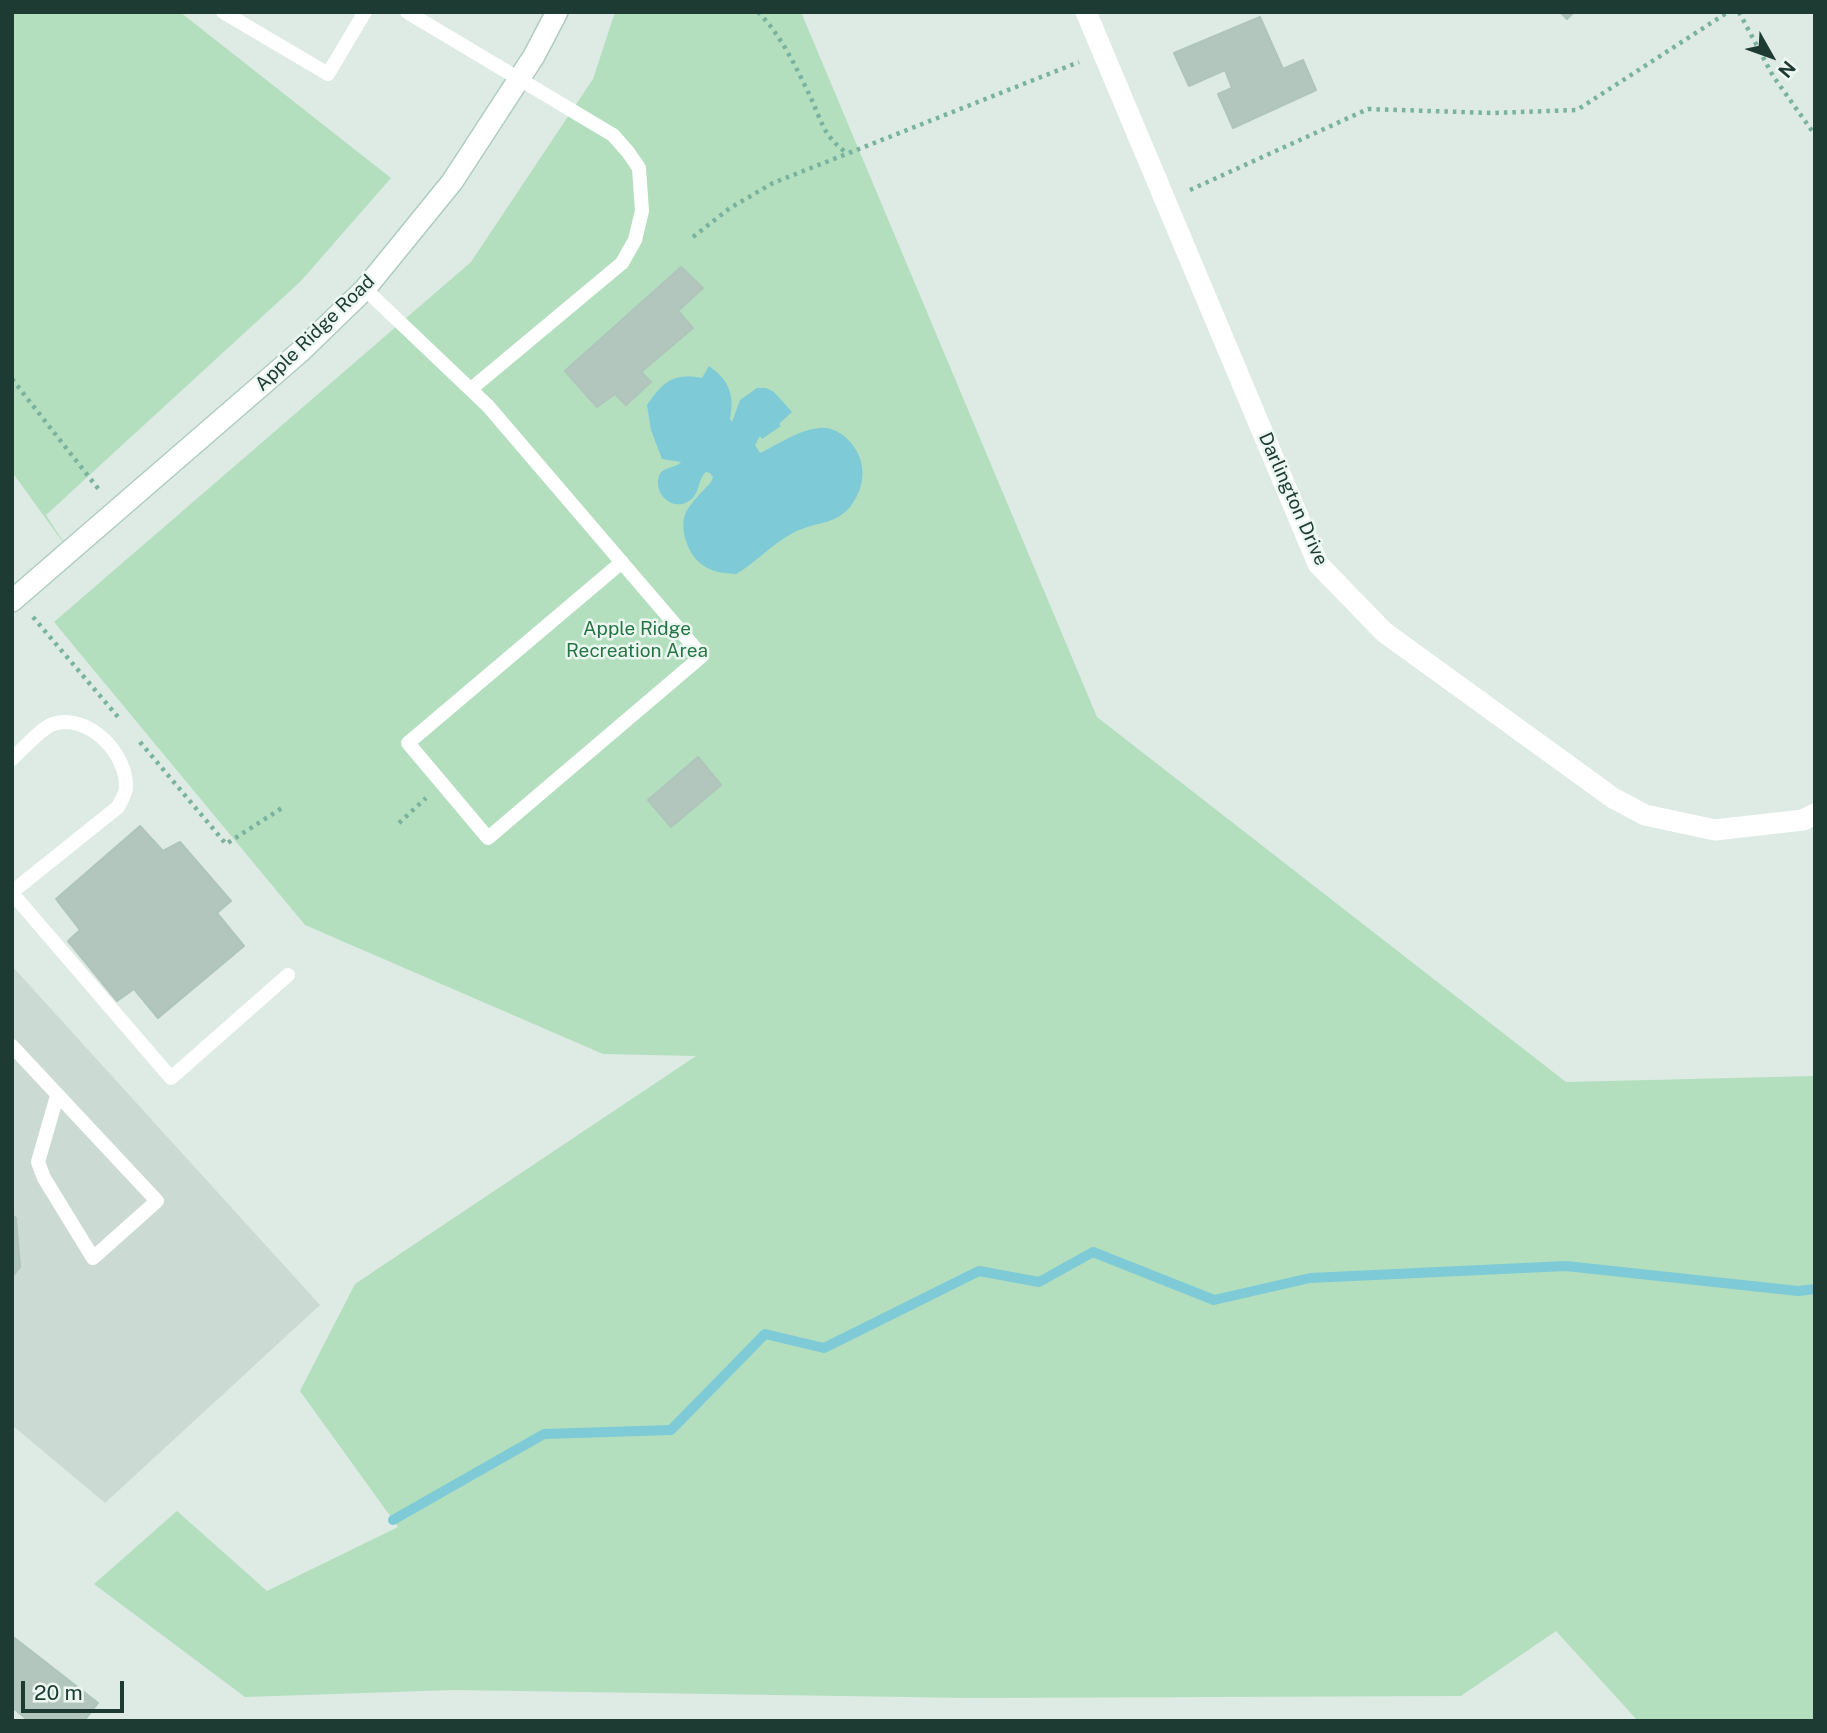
<!DOCTYPE html>
<style>
body{margin:0}
#map{position:relative;width:1827px;height:1733px;overflow:hidden;background:#ddebe4;font-family:"Public Sans",sans-serif}
canvas{display:block}
.frame{position:absolute;inset:0;border:14px solid #1d3b33;pointer-events:none}
.north{position:absolute;left:1736px;top:21px;width:70px;height:70px;-webkit-text-stroke:5px #edf7f2;paint-order:stroke;rotate:130deg;font-size:19px;font-weight:700;line-height:28px;text-align:center;color:#1d3b33}
.north::after{content:'';display:block;margin:auto;width:24px;height:32px;background:#1d3b33;clip-path:polygon(50% 0,100% 100%,50% 72%,0 100%)}
.scale{position:absolute;left:21px;top:1681px;width:103px;height:32px;box-sizing:border-box;border:4px solid #1d3b33;border-top:0;padding-left:9px;font-size:21px;line-height:24px;white-space:nowrap;color:#1d3b33;-webkit-text-stroke:5px #edf7f2;paint-order:stroke}
</style>
<div id="map">
<canvas width="1827" height="1733"></canvas>
<div class="frame"></div>
<div class="north">N</div>
<div class="scale">20 m</div>
</div>
<script>
const c = document.querySelector('canvas').getContext('2d');
c.lineJoin = 'round';
function fill(path, color) {
  c.fillStyle = color;
  c.fill(path, 'evenodd');
}
function stroke(path, color, width, dash) {
  c.strokeStyle = color;
  c.lineWidth = width;
  c.lineCap = dash ? 'butt' : 'round';
  c.setLineDash(dash || []);
  c.stroke(path);
}
function drawText(font, color, halo, rows, align = 'center') {
  c.font = font + ' "Public Sans",sans-serif';
  c.lineWidth = 5;
  c.setLineDash([]);
  c.textBaseline = 'middle';
  c.strokeStyle = halo;
  c.fillStyle = color;
  for (const [text, x, y, turn = 0] of rows) {
    c.save();
    c.translate(x, y);
    c.rotate((+turn || 0) * Math.PI / 180);
    c.textAlign = isNaN(turn) ? turn : align;
    if (halo) c.strokeText(text, 0, 0);
    c.fillText(text, 0, 0);
    c.restore();
  }
}
fill(new Path2D(`
 M12,966L320,1305L105,1503L12,1425Z`), '#cbdbd3');
fill(new Path2D(`
 M12,12H180L391,178L301,281L46,515L70,552L12,472Z
 M615,12H801L1097,717L1566,1082L1815,1076V1721H1638L1556,1631L1461,1696L970,1698L454,1690L245,1697L94,1584L177,1511L267,1591L398,1527L300,1391L355,1284L696,1056L603,1054L305,925L54,622L471,262L593,79Z`), '#b3dfbe');
fill(new Path2D(`
 M709,366C729,380 735,395 730,419L732,422L740,400L757,388H766L774,392L792,412L779,424L781,426L762,439L760,436L755,445L760,453C779,444 798,430 819,428C828,427 836,430 844,436C867,455 868,484 850,507C837,523 820,522 802,529C777,538 759,561 736,574C725,573 714,573 704,566C689,557 678,529 686,512C692,501 703,491 711,482L713,477L710,473L706,472C697,480 700,495 689,501C673,512 653,494 659,476C663,466 675,469 681,462L662,459L651,430L647,405C664,381 673,373 702,378Z`), '#7ecad7');
stroke(new Path2D(`
 M393,1520L544,1434L671,1430L765,1334L824,1348L979,1271L1039,1282L1093,1252L1214,1300L1310,1278L1566,1266L1798,1291L1815,1289`), '#7ecad7', 10);
const building = new Path2D(`
 M1560,12H1574L1567,19Z
 M1260,17L1283,69L1303,60L1316,90L1233,128L1218,94L1232,88L1225,70L1189,86L1174,53Z
 M681,267L703,288L678,311L693,328L641,372L651,382L626,405L615,394L597,407L565,371Z
 M698,757L721,785L671,827L648,800Z
 M140,826L163,851L180,842L231,901L217,913L244,946L158,1018L134,989L117,1001L68,941L80,930L56,899Z
 M12,1215L16,1218L20,1267L12,1277Z
 M12,1636L98,1703L84,1721H29L12,1707Z`);
fill(building, '#b2c6bd');
stroke(building, '#afc5bb', 2);
const secondary = new Path2D(`
 M12,601L301,351L365,289L452,182L534,56L557,12`);
stroke(secondary, '#afccc1', 24);
stroke(new Path2D(`
 M758,12C781,35 796,67 810,96C822,122 823,136 848,154
 M1739,12L1773,76L1815,135
 M1190,190L1368,109L1492,113L1577,110L1728,12
 M693,237L730,208L773,183L1079,62
 M12,379L100,491
 M33,617L118,717
 M140,742L226,844L285,806
 M399,823L426,798`), '#7ab2a0', 4.5, [3.5, 5]);
stroke(new Path2D(`
 M223,12L328,74L365,12
 M407,12L613,135L628,152L639,168L642,211L635,240L622,263L471,389
 M365,289L488,406L702,656L488,838L408,743L622,562
 M12,759C22,750 41,728 53,724C88,713 127,753 126,787C126,793 121,801 118,807L12,892
 M12,893L171,1078L288,975
 M12,1046L157,1201L93,1258L44,1178L38,1162L57,1096`), '#fff', 14);
stroke(new Path2D(`
 M1086,12L1318,564L1384,632L1613,798L1645,815L1715,830L1803,820L1815,814`), '#fff', 21);
stroke(secondary, '#fff', 21);
drawText('19px', '#1d3b33', '#edf7f2', [
 ["Apple Ridge Road",315,333,-44],
 ["Darlington Drive",1293,499,66]
]);
drawText('19px', '#237643', '#edf7f2', [
 ["Apple Ridge",637,629],
 ["Recreation Area",637,651]
]);
</script>
